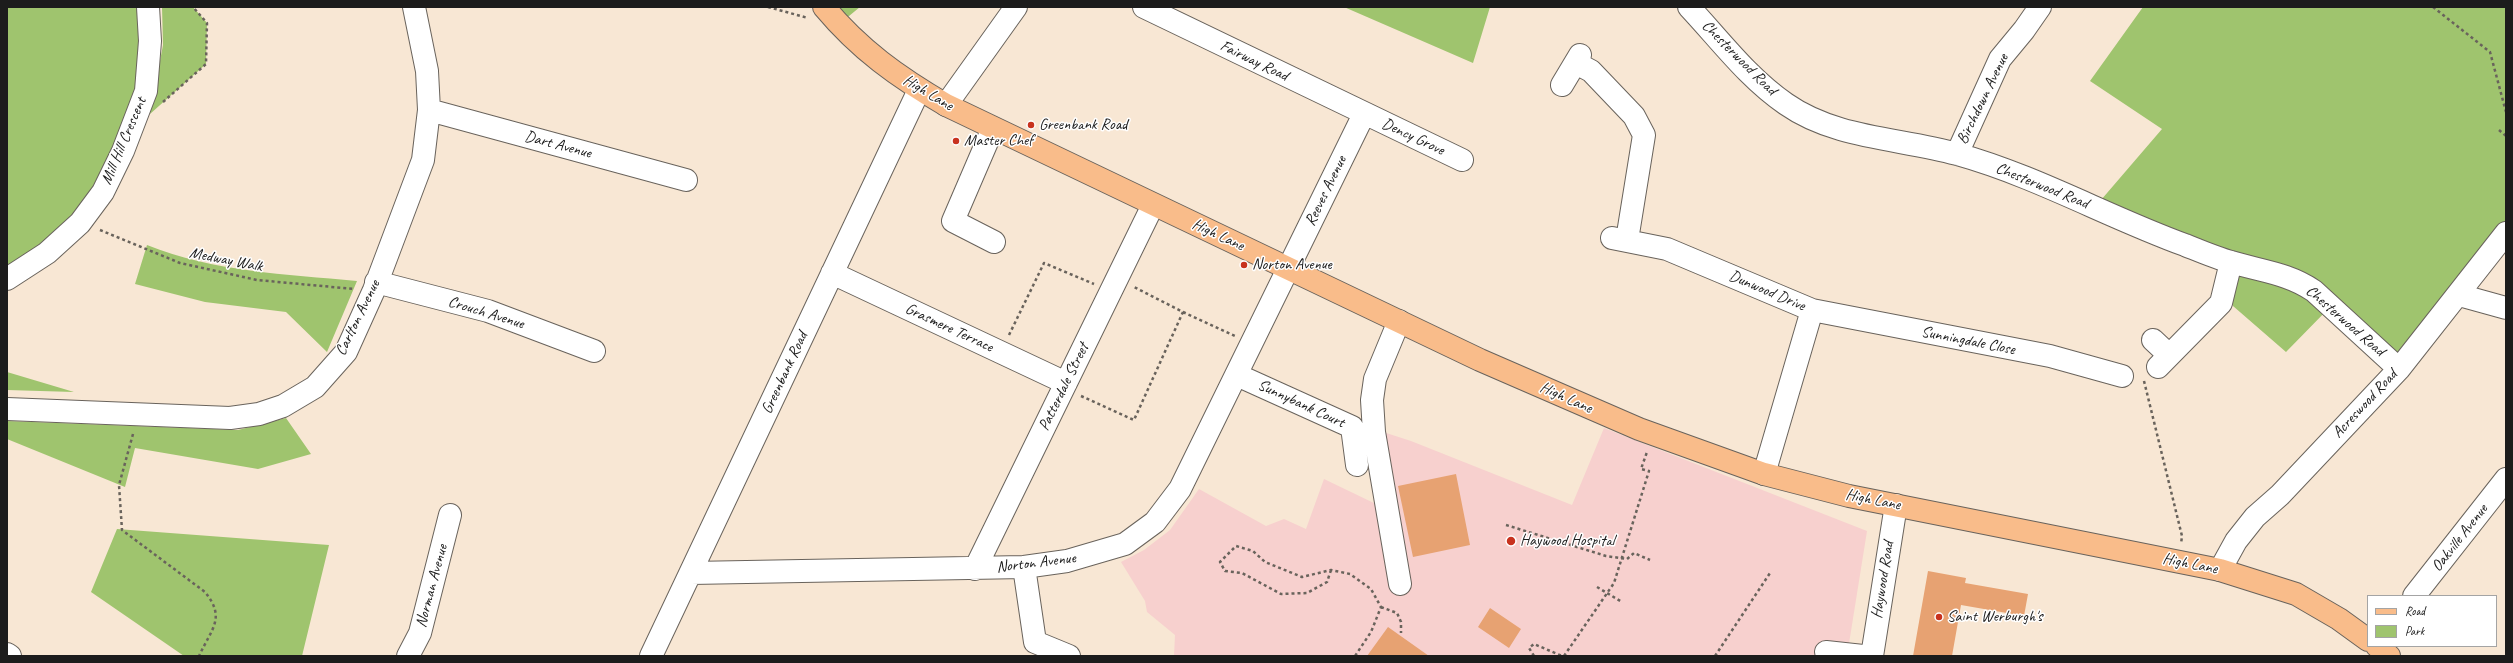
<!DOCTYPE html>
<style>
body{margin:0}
#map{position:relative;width:2513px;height:663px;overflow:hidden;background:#f8e7d4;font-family:Caveat,sans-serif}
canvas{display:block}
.frame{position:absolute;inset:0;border:8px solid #1c1c1c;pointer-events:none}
.legend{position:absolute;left:2367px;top:595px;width:130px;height:52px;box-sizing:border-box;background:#fff;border:1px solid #a4a4a4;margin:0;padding:5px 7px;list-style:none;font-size:12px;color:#1c1c1c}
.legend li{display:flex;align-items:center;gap:8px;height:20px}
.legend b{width:20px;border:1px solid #a4a4a4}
</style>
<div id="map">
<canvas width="2513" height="663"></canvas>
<div class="frame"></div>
<ul class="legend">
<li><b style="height:5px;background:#f9bc8a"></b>Road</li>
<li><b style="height:11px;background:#9fc46e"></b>Park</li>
</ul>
</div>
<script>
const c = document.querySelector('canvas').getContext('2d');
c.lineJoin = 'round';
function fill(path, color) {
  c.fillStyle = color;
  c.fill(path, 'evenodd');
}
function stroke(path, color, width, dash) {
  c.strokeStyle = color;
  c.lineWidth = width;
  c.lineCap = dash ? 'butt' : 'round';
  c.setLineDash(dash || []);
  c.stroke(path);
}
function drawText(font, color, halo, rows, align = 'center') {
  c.font = font + ' Caveat,sans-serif';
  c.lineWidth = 3;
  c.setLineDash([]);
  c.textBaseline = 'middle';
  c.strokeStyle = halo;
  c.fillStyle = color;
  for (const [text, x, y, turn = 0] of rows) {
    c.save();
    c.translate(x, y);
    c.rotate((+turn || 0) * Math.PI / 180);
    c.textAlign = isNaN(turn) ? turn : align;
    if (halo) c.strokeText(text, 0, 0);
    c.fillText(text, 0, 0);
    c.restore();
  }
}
fill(new Path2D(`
 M1604,428L1867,531L1847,656H1174L1175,635L1147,612L1145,601L1121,562L1144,550L1170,530L1199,489L1266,526L1284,519L1306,529L1324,479L1378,505L1380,431L1411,441L1572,505Z`), '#f7d0ce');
fill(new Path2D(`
 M7,7H148L143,97L100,196L7,279Z
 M162,7H193L207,23L206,64L150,114L163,45Z
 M826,7H860L838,25Z
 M1344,7H1490L1473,63Z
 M2143,7H2506V234L2399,369L2331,306L2286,352L2233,306L2231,262L2095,207L2162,129L2090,81Z
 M147,245C214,272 285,274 357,281L327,352L286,312L205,302L135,284Z
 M7,372L74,392L7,390Z
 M286,418L311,454L258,469L135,448L125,487L7,439V421L238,430Z
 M117,529L329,545L302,656H184L91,592Z`), '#9fc46e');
fill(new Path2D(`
 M1456,474L1470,545L1413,557L1398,486Z
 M1928,571L1966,578L1965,583L2028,594L2024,616L1961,605L1952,656H1913Z
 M1490,608L1521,629L1509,648L1478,627Z
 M1388,627L1429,656H1367Z`), '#e7a272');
const minor = new Path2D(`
 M1144,7L1462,160
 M1689,7C1720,40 1748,78 1786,104C1836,139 1900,138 1957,154C2036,176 2108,217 2185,245C2200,251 2216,258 2231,262C2260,271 2288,273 2314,291L2399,369
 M1576,63L1591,71L1634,116L1644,135L1627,240
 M1562,85L1580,55
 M946,105L1016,7
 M429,110L686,180
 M993,128L953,221L994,242
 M1957,154L2000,59L2024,30L2040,7
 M1612,238L1667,249L1812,310L1764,474
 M832,273L1066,383
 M7,279L47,253L80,223L103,192L123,151L146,91L150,41L148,7
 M376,282L488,311L594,351
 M2459,295L2506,308
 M1812,310L2050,356L2122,376
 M1399,321L1375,379L1372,400L1374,432L1400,584
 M2153,340L2169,355
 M2158,367L2221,303L2231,262
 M1237,375L1352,427L1357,465
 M7,409L230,418L259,414L283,406L315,387L346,352L374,290L423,160L429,110L427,71L414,7
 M1024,567L1035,642L1069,656
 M975,569L1153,205
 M2220,570L2236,541L2255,517L2280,495L2399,369L2506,233
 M691,573L1024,567L1067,561L1125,544L1155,522L1180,489L1364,114
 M2414,596L2506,479
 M1826,652L1863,656
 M7,654L10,656
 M408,656L420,633L450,515
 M651,656L919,90
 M1872,656L1896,505`);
const major = new Path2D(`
 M824,7C860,50 898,77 946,105L1480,360L1639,429L1764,474L1849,496L2220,570L2296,594L2339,619L2368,640
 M2377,646L2389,656`);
stroke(minor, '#69635c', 24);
stroke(major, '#69635c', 24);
stroke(new Path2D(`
 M768,7L808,18
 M2433,7L2490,52L2506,112
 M163,102L206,64L207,23L193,7
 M2499,130L2506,136
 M100,230L180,263L257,280L354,289
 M1183,312L1235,336
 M1009,335L1044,263L1094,284
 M2144,381L2182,536L2181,544
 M1081,396L1134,420L1183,312L1134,287
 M133,434L119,485L122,530L205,592C226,618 212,628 199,656
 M1506,525L1606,556L1627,559L1634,553L1650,560
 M1331,570L1327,582L1307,593L1281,594L1242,573L1225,571L1220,562L1236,546L1253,551L1265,562L1302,577L1331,570L1350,574L1371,589L1381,607L1371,632L1355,656
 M1597,587L1622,602
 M1381,607L1397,613L1401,622V633
 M1534,656L1529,648L1534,644L1562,656
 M1564,656L1614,583L1649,471L1641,469L1647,452
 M1715,656L1770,573`), '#69635c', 2.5, [3, 3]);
stroke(minor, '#fff', 22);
stroke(major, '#f9bc8a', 22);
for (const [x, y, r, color] of [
 [1031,125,4,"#c8321e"],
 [956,141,4,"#c8321e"],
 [1244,265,4,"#c8321e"],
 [1511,541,5,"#c8321e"],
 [1939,617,4,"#c8321e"]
]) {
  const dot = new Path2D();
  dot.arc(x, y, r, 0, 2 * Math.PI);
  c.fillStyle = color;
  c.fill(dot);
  stroke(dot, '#fff', 1.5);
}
drawText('16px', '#1c1c1c', '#fff', [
 ["Chesterwood Road",1739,58,45],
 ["Fairway Road",1254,61,26],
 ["High Lane",928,93,31],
 ["Birchdown Avenue",1983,99,-64],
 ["Dency Grove",1413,137,25],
 ["Mill Hill Crescent",124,141,-67],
 ["Dart Avenue",558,145,15],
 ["Chesterwood Road",2042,186,22],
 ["Reeves Avenue",1326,191,-64],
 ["High Lane",1218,235,25],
 ["Medway Walk",226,260,11],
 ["Dunwood Drive",1767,291,23],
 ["Crouch Avenue",486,313,17],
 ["Carlton Avenue",358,318,-64],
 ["Chesterwood Road",2345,321,41],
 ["Grasmere Terrace",949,328,25],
 ["Sunningdale Close",1968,341,11],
 ["Greenbank Road",785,373,-65],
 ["Patterdale Street",1064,387,-64],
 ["High Lane",1566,398,24],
 ["Sunnybank Court",1301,404,25],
 ["Acreswood Road",2365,404,-47],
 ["High Lane",1873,500,11],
 ["Oakville Avenue",2460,538,-52],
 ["Norton Avenue",1036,563,-7],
 ["High Lane",2190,564,11],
 ["Haywood Road",1883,580,-81],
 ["Norman Avenue",432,586,-75]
]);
drawText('16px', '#1c1c1c', '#fff', [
 ["Greenbank Road",1039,125],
 ["Master Chef",964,141],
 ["Norton Avenue",1252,265],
 ["Haywood Hospital",1520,541],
 ["Saint Werburgh's",1947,617]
], 'left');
</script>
